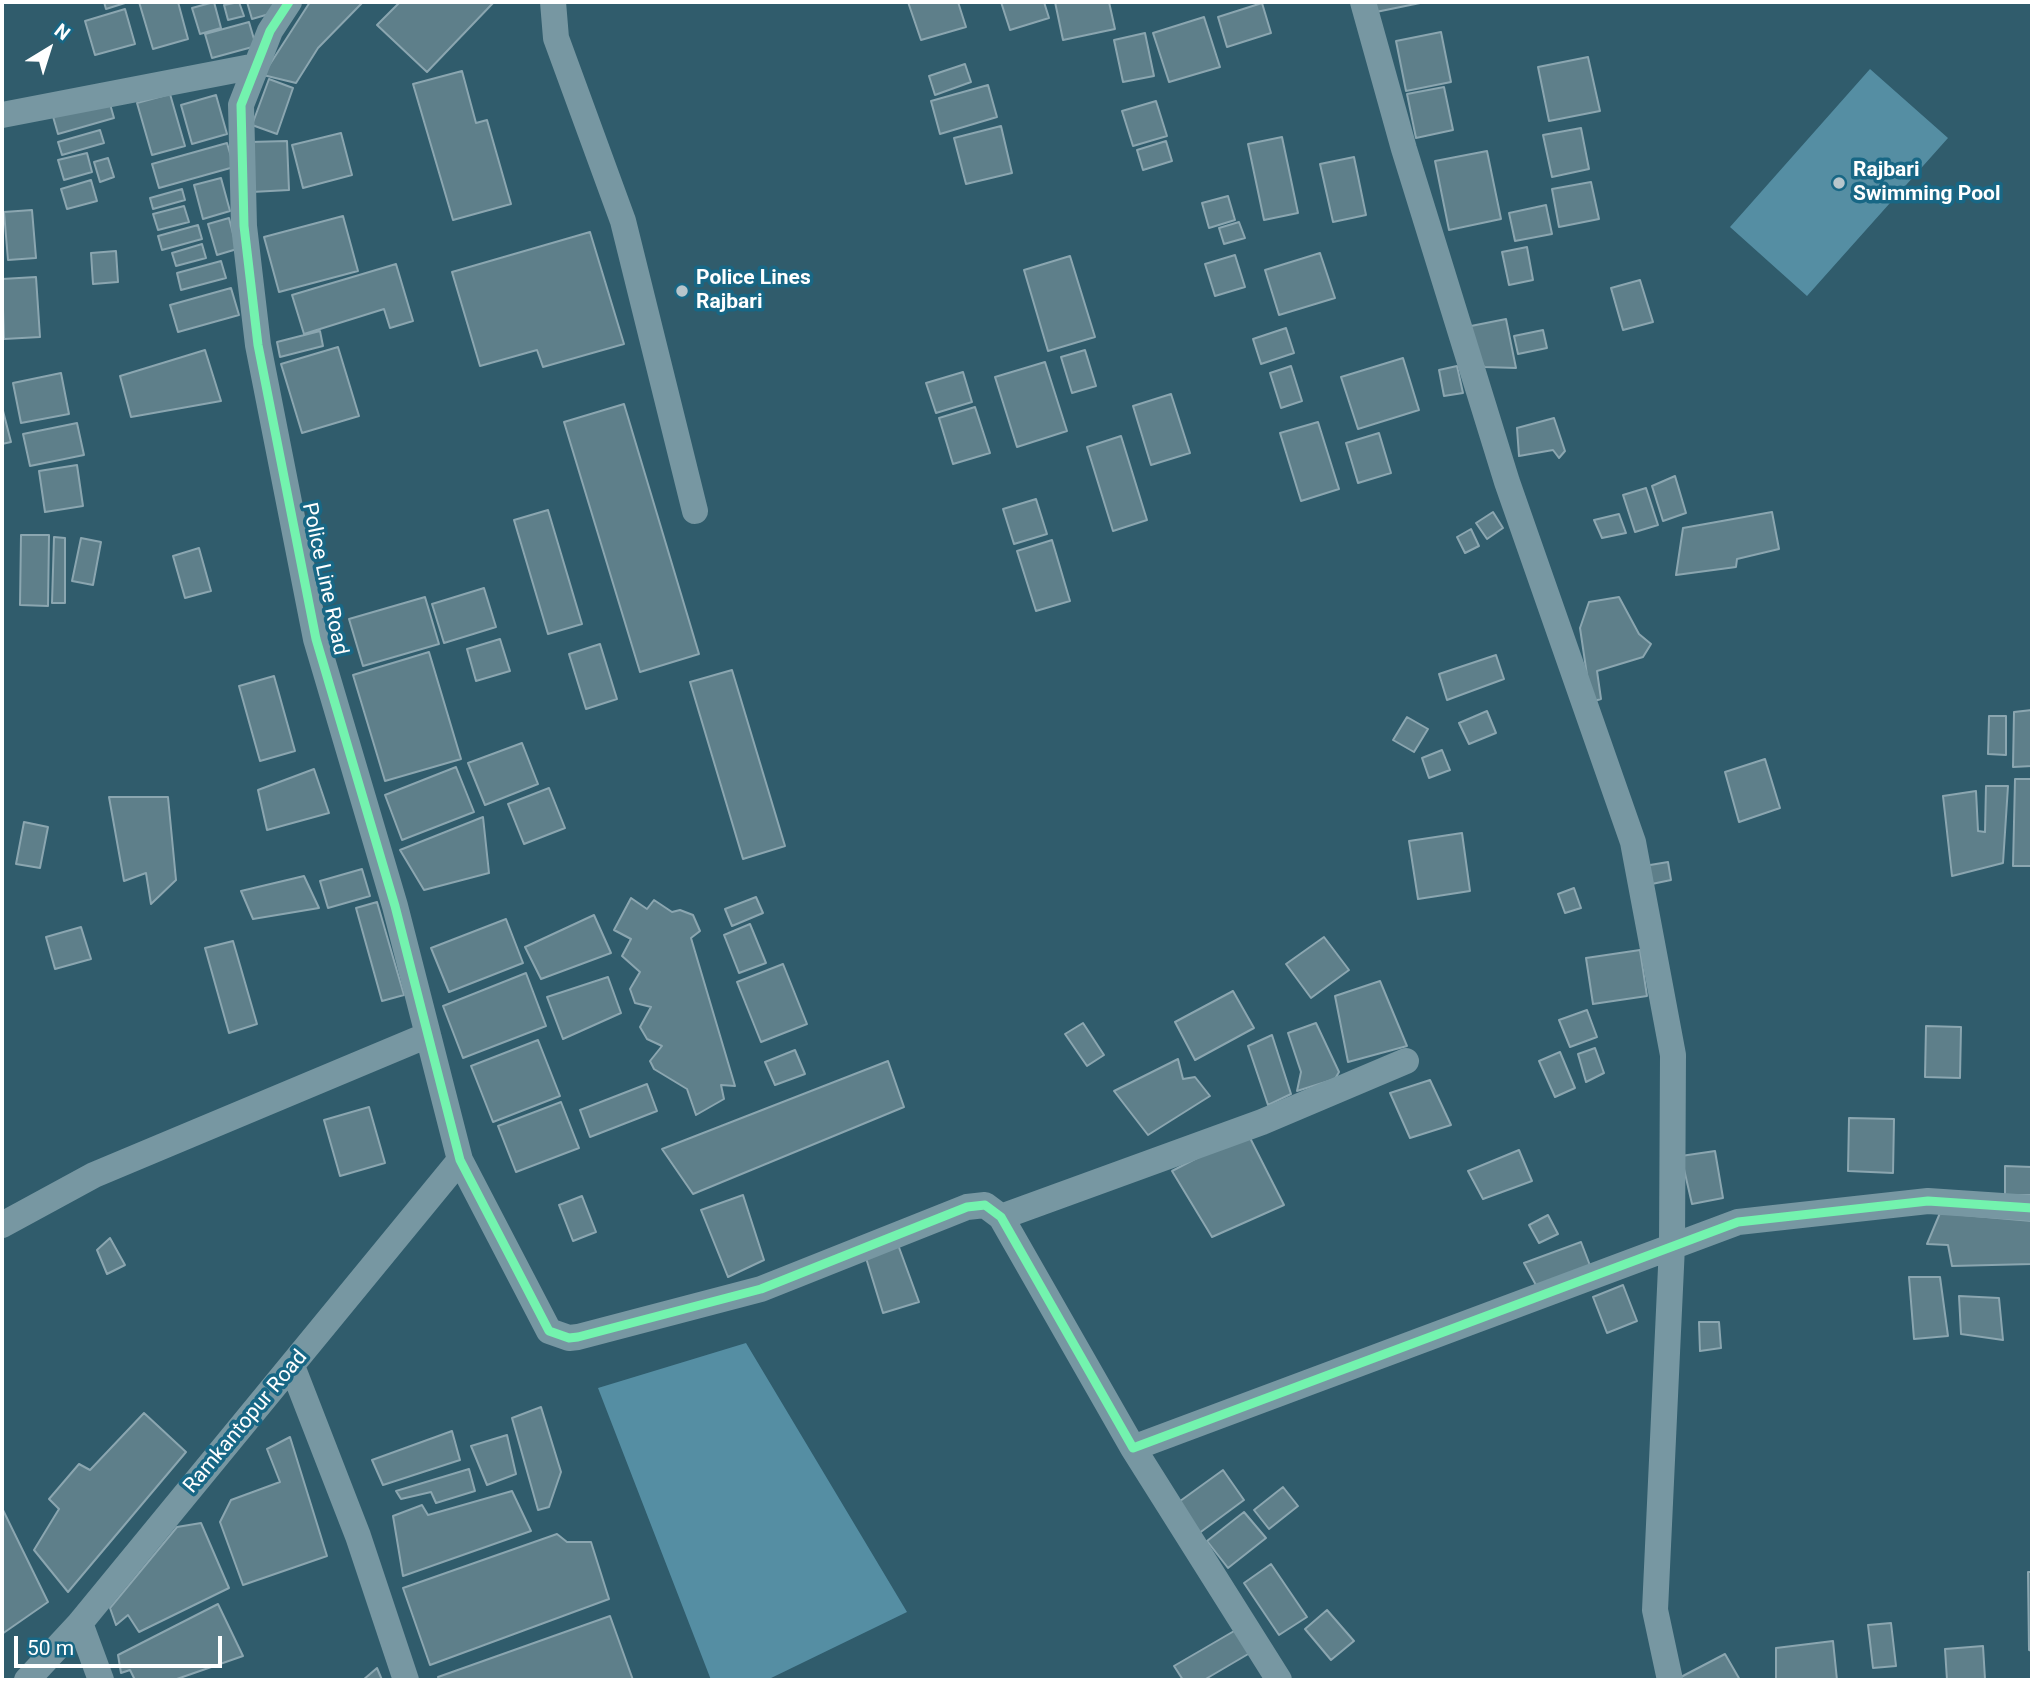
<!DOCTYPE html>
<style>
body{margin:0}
#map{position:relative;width:2034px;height:1682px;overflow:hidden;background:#305c6c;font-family:Roboto,sans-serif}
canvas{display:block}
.frame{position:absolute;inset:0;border:4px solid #fff;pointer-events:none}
.north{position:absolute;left:14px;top:14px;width:70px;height:70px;-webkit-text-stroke:5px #186785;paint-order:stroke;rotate:38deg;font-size:19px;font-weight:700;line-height:28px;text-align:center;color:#fff}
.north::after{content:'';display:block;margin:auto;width:24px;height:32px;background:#fff;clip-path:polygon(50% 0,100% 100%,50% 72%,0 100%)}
.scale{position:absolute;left:14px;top:1636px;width:208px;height:32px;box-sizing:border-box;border:4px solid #fff;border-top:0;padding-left:9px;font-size:21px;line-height:24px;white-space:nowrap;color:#fff;-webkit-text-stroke:5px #186785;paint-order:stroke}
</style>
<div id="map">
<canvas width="2034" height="1682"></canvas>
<div class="frame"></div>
<div class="north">N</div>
<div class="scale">50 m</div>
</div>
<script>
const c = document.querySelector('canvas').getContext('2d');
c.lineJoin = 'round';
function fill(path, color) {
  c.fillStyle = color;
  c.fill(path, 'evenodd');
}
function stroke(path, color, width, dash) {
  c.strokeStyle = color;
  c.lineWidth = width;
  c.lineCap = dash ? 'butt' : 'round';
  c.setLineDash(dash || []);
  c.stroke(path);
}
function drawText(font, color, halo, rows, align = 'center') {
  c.font = font + ' Roboto,sans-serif';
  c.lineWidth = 7;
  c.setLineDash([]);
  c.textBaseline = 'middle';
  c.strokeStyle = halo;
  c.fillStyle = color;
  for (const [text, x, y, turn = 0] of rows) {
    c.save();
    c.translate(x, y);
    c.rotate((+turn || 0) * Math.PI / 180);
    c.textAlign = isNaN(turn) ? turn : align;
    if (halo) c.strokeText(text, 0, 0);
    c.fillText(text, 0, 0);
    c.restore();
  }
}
fill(new Path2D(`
 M1870,69L1948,138L1807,296L1730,227Z
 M746,1343L907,1612L767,1680H711L598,1388Z`), '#558ea3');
const building = new Path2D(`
 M104,2H125V3L106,9Z
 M139,2H178L188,39L153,49Z
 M214,2L221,28L200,34L192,8Z
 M239,2L244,16L228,20L224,5Z
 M247,2H273L276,12L252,19Z
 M310,2H363L318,48L296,83L263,75Z
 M400,2H494L427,72L377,25Z
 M908,2H958L966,27L921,40Z
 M1001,2H1044L1049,18L1010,30Z
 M1055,2H1109L1115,29L1063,40Z
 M1374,2H1425L1376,12Z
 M1262,3L1271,33L1227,47L1218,17Z
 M125,9L135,44L95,55L85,21Z
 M1204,17L1220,67L1169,82L1153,33Z
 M249,22L256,46L212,58L205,34Z
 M1441,32L1451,82L1406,91L1396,41Z
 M1145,33L1154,76L1123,82L1114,40Z
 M1588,57L1600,111L1549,121L1538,67Z
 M965,64L971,82L935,95L929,76Z
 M462,71L476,123L487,120L511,204L453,220L413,84Z
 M269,79L293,88L277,134L252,125Z
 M988,85L997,117L940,134L931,101Z
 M1444,87L1453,130L1416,138L1407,94Z
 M170,94L185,146L152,155L137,103Z
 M216,95L227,134L192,144L181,105Z
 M108,97L114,118L58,134L52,113Z
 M1156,101L1167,136L1133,146L1122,111Z
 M1001,126L1012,173L966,184L954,138Z
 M1581,128L1589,169L1552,177L1543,135Z
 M100,130L104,143L62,155L58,142Z
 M341,133L352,175L303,188L292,145Z
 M1282,137L1298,213L1264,220L1248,144Z
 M287,141L289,190L252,192L250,142Z
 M1166,141L1172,161L1143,170L1137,150Z
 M227,143L234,167L159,188L152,164Z
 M1487,151L1501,219L1449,230L1435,161Z
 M87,153L92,172L64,180L58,160Z
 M1354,157L1366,215L1333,222L1320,164Z
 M108,158L114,177L100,182L94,162Z
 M221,178L230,211L203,219L194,185Z
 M91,180L97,201L67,209L61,189Z
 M1591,182L1599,219L1559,227L1552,189Z
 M182,189L185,200L153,209L150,198Z
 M1228,196L1235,220L1209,228L1202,203Z
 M1546,205L1552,234L1515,241L1509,213Z
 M184,206L189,222L158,230L153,214Z
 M32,210L36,258L8,260L4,212Z
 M343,216L358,271L279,292L264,237Z
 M229,218L237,249L217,255L208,224Z
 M1239,222L1245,238L1224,244L1219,228Z
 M198,225L202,239L162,250L158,236Z
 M590,232L624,344L543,367L537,350L480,366L452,272Z
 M202,244L206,258L176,266L172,253Z
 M1527,247L1533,280L1509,285L1502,252Z
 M116,251L118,282L93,284L91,253Z
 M1320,253L1335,298L1279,315L1265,270Z
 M1235,255L1245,287L1215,296L1205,264Z
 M1070,256L1095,337L1048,351L1024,270Z
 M221,261L226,278L181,290L177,273Z
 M396,264L413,321L390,328L384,309L304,334L292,295Z
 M36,277L40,337L4,339L2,279Z
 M1640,280L1653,322L1623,330L1611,288Z
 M231,288L239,315L178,332L170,305Z
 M1506,319L1516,368L1484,367L1466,327Z
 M1286,328L1294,353L1261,364L1253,339Z
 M1543,330L1547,348L1518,354L1514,336Z
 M320,331L323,346L280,357L277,342Z
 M338,347L359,416L302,433L281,364Z
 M205,350L221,401L131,417L120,376Z
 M1085,350L1096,386L1072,393L1061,357Z
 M1403,358L1419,410L1358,429L1341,377Z
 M1045,362L1067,431L1017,447L995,377Z
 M1291,366L1302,401L1281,408L1270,373Z
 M1457,366L1463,393L1444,396L1439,370Z
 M963,372L972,402L936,413L926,383Z
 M61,373L69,414L21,423L13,383Z
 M1171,394L1190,453L1151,465L1133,406Z
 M624,404L699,654L640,672L564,422Z
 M2,407L11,442L2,444Z
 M975,407L990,453L953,464L939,418Z
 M1554,418L1565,451L1559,458L1553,450L1519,456L1517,428Z
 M1318,422L1339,489L1301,501L1280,433Z
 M77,423L84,455L30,466L23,434Z
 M1379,433L1391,473L1358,483L1346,443Z
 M1121,436L1147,520L1113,531L1087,447Z
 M77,465L83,506L45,512L39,471Z
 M1675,476L1686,513L1663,521L1652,486Z
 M1646,488L1658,525L1635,532L1623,495Z
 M1036,499L1047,534L1014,544L1003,509Z
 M548,510L582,624L548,634L514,520Z
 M1493,512L1503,528L1487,539L1476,523Z
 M1772,512L1779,549L1737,559L1736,567L1676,575L1683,528Z
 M1619,514L1626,533L1602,538L1594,520Z
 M1471,529L1479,546L1465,553L1457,537Z
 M21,535H49L48,606L20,605Z
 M54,537L65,538V603H52Z
 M81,538L101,542L93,585L72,581Z
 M1052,540L1070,601L1036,611L1017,551Z
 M199,548L211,591L185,598L173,556Z
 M484,588L496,627L444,643L432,604Z
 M425,597L439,644L363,666L349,619Z
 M1619,597L1639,634L1651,644L1643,657L1597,671L1601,699L1591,702L1580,628L1589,602Z
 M500,639L510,671L476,681L467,649Z
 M600,644L617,699L586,709L569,654Z
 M429,652L461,759L385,781L353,675Z
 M1496,655L1504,679L1447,700L1439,674Z
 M732,670L785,846L743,859L690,682Z
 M274,676L295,751L260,761L239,686Z
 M2032,710V766L2013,767L2014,712Z
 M1487,711L1496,733L1469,744L1459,723Z
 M1989,716H2006V755L1988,754Z
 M1407,717L1428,729L1414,752L1393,740Z
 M522,743L538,784L485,805L468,763Z
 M1442,750L1450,770L1429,778L1422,758Z
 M1765,759L1780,808L1739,822L1725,772Z
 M456,767L474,812L402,840L385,795Z
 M314,769L329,813L267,830L258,790Z
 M2015,779H2032V866H2013Z
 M1986,786H2008L2003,863L1952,876L1943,796L1976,791L1978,831L1985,832Z
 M549,788L565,828L524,844L508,804Z
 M109,797H168L176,880L151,904L146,873L124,881Z
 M483,817L489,873L424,890L400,850Z
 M24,822L48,827L40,868L16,864Z
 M1462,833L1470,891L1418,899L1409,841Z
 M1668,862L1671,880L1647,885L1644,866Z
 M362,869L370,896L328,908L320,881Z
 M304,876L319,908L253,919L241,891Z
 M1574,888L1581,908L1565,913L1558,894Z
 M756,897L763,913L732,926L725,909Z
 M631,898L647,909L654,900L672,912L680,910L693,915L700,931L691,938L735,1086L721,1085L724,1099L696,1115L687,1089L654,1069L650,1061L662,1046L647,1039L640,1027L651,1007L635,1003L630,989L640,972L622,956L631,939L614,930Z
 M377,902L404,995L382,1001L356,908Z
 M594,915L611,953L541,979L525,947Z
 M506,919L523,963L449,992L431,948Z
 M750,924L766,963L739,973L724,935Z
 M81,927L91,959L55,969L46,937Z
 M1324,937L1349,970L1311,998L1286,964Z
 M233,941L257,1024L229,1033L205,948Z
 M1640,950L1647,996L1593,1004L1586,958Z
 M783,964L807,1024L761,1042L737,982Z
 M526,973L546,1026L463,1058L443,1006Z
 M608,977L621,1013L563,1039L547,997Z
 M1380,981L1407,1046L1348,1062L1335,996Z
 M1233,991L1254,1028L1195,1060L1175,1022Z
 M1587,1010L1597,1037L1570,1047L1559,1020Z
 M1083,1023L1104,1055L1087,1066L1065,1034Z
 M1316,1023L1339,1072L1335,1079L1297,1091L1301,1072L1288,1033Z
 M1926,1026L1961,1027L1960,1078L1925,1077Z
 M1272,1035L1291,1094L1268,1105L1248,1046Z
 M538,1040L560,1096L493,1122L471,1066Z
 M1595,1048L1604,1073L1586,1082L1578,1054Z
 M795,1050L805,1074L775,1085L765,1062Z
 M1560,1052L1575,1088L1555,1097L1539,1061Z
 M1178,1059L1183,1079L1195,1077L1210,1096L1148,1135L1114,1091Z
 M888,1061L904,1107L693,1194L662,1149Z
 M1430,1080L1451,1125L1410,1138L1390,1093Z
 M647,1084L657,1111L590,1137L580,1110Z
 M561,1102L579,1148L516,1172L498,1126Z
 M369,1107L385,1163L340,1176L324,1120Z
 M1849,1118L1894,1119L1893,1173L1848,1171Z
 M1247,1132L1284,1205L1212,1237L1172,1171Z
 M1519,1150L1532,1181L1483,1199L1468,1171Z
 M1715,1151L1723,1198L1692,1204L1681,1156Z
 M2005,1166L2032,1167V1195H2005Z
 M743,1195L764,1260L728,1277L701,1210Z
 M582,1196L596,1232L573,1241L559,1205Z
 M1940,1213L2032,1221V1264L1952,1266L1948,1245L1927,1244Z
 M1548,1215L1558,1234L1539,1243L1529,1225Z
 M110,1238L125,1265L107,1274L97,1250Z
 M897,1242L919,1302L883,1313L866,1258Z
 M1581,1242L1591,1268L1537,1287L1524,1263Z
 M1909,1277H1940L1948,1336L1914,1339Z
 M1623,1285L1637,1321L1607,1333L1593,1297Z
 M1959,1296L1999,1298L2003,1340L1961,1334Z
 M1699,1322H1719L1721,1348L1700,1351Z
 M541,1407L561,1472L549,1507L538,1510L512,1418Z
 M144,1413L186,1452L68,1592L34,1550L59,1509L49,1499L79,1464L90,1470Z
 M452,1431L460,1460L383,1485L372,1460Z
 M507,1435L516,1474L487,1485L471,1446Z
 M290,1437L327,1556L243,1585L220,1522L231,1500L280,1482L267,1449Z
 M469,1469L475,1491L436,1503L431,1492L401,1499L396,1491Z
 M1223,1470L1244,1500L1198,1534L1176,1504Z
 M1283,1487L1298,1506L1269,1529L1254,1510Z
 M512,1491L531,1531L403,1576L393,1516L422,1505L428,1515Z
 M2,1508L48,1602L2,1634Z
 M1244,1512L1266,1538L1228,1568L1207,1541Z
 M201,1523L229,1588L139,1632L128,1615L116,1625L110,1608L177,1527Z
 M557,1534L567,1542H591L609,1599L430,1665L403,1588Z
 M1271,1564L1307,1617L1279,1635L1244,1583Z
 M2028,1572H2032V1651L2029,1650Z
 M218,1604L243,1656L174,1680H135L130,1670L121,1673L118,1655Z
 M1327,1610L1354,1641L1331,1660L1305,1629Z
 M610,1616L633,1680H439L438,1677Z
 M1891,1623L1896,1666L1873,1668L1868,1625Z
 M1241,1627L1255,1650L1204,1680H1183L1174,1666Z
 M1833,1641L1837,1680H1776V1648Z
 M1983,1646L1985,1679L1947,1680L1945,1649Z
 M1725,1654L1740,1680H1681L1679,1678Z
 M377,1668L382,1680H363Z`);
fill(building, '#5e7f8a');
stroke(building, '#8ba6b0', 2);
stroke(new Path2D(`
 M289,2L270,31L241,105L244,226L258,345L316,639L395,906L460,1160L549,1331L569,1338L578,1337L761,1289L967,1207L985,1205L1001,1217L1133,1448L1738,1222L1928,1201L2032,1208
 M553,2L556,38L623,221L695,511
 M1363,2L1404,149L1507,482L1633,842L1673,1055L1672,1246L1655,1610L1670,1680
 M2,115L256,66
 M1001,1217L1262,1122L1406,1061
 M2,1225L94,1175L428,1035
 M292,1366L358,1536L406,1680
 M1133,1448L1279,1680
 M80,1623L101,1680
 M27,1680L80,1623L460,1160`), '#7797a2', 26);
stroke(new Path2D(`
 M289,2L270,31L241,105L244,226L258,345L316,639L395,906L460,1160L549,1331L569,1338L578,1337L761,1289L967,1207L985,1205L1001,1217L1133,1448L1738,1222L1928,1201L2032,1208`), '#73f3ae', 9);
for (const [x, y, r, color] of [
 [1839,183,7,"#b7c6cc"],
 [682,291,7,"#b7c6cc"]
]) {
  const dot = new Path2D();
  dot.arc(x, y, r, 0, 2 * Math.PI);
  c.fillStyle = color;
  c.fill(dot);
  stroke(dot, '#186785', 2.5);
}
drawText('bold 21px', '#fff', '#186785', [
 ["Rajbari",1853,171],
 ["Swimming Pool",1853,195],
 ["Police Lines",696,279],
 ["Rajbari",696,303]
], 'left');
drawText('21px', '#fff', '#186785', [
 ["Police Line Road",324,579,78],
 ["Ramkantopur Road",246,1422,-50]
]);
</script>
